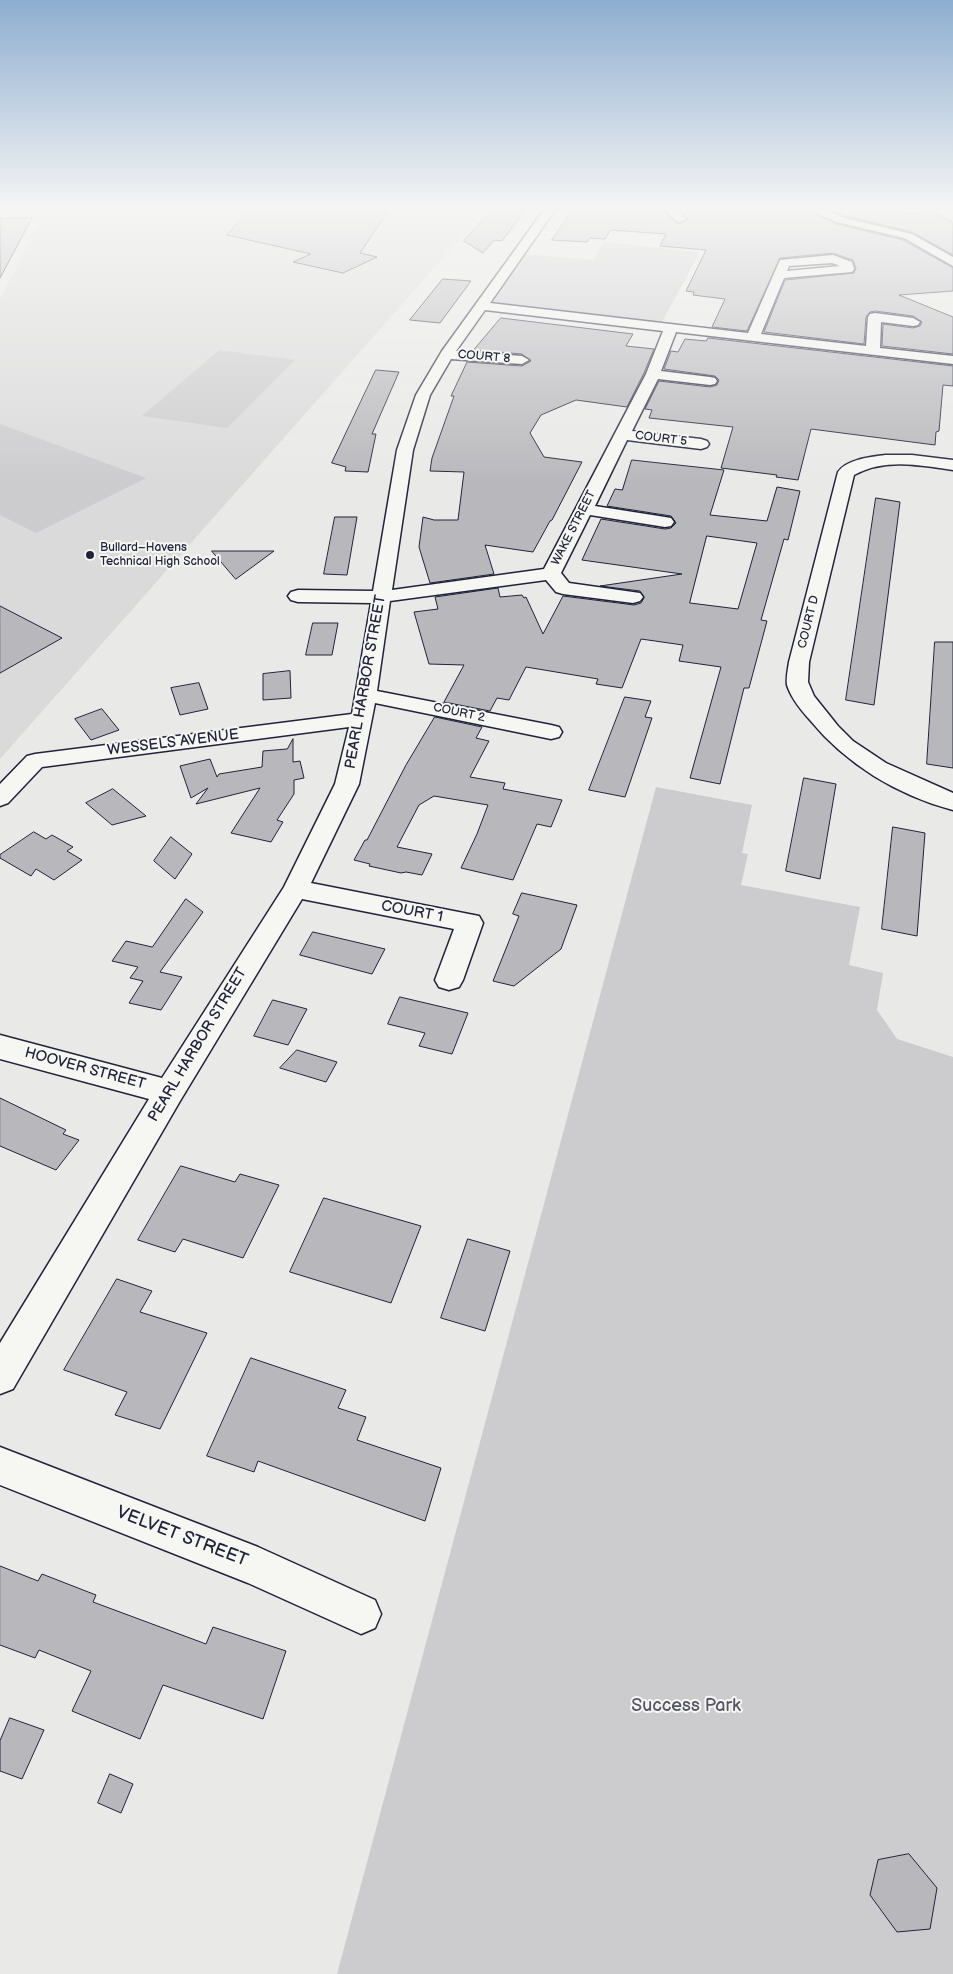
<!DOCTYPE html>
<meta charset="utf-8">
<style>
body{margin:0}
canvas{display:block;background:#e9e9e7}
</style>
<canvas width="953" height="1974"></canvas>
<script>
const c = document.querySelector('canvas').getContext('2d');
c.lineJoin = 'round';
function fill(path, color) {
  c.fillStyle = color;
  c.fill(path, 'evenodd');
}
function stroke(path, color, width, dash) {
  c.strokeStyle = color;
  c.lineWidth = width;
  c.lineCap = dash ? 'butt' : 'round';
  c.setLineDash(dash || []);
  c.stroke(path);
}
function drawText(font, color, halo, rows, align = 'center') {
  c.font = font + ' "Balsamiq Sans",sans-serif';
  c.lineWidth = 4;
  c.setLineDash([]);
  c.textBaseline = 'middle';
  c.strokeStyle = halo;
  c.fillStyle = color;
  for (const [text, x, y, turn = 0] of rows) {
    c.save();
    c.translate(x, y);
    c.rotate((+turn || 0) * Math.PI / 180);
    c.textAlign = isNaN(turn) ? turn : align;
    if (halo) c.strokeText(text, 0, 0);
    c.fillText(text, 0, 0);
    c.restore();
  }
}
fill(new Path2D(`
 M48,207H488L0,759V299Z`), '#dadada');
fill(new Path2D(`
 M604,242L700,252L662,322L499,305L490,301L523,254L594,260Z
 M219,350L295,360L227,428L142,416Z
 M0,424L146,478L36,533L0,515Z
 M656,787L752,805L742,853L748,854L741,885L860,907L849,965L883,973L877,1010L897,1039L953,1057V1974H337Z`), '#ccccce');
const building = new Path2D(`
 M253,207H320L318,210L387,213L360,253L377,257L343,273L293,262L311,254L227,235Z
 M495,207H528L502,241L494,240L483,253L464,241Z
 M575,207H660L675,222L680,224L688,219L677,207H799L837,224L903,240L953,268V291L899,295L953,317V354L882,346L883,324L913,328L920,326L922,322L913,316L875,311L870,312L866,317L864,344L764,332L785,280L854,273L856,268L853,260L833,253L780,258L747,331L712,327L725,299L693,295L694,292L686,291L706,250L660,246L666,234L610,230L605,239L590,238L587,242L552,240Z
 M823,207H866L897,214L934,212L953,223V255L912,232L846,216Z
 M32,218L0,278V219Z
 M443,279L471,281L440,323L410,320Z
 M501,318L633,334L626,346L654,349L644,373L627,407L576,400L541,415L530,433L544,457L582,462L552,520L550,521L533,552L485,545L494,574L430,583L419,547L423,517L434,520H458L464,472L430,471L432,458L454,396H451L467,362L522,366L531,361L522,354L474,350Z
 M708,338L953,366V386L943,385L939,431L936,432L935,445L811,429L798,480L776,477L777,475L721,468L733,427L649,418L652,410L645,409L659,381L710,387L717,385L719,380L715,376L664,369L671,351L678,352L685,339L706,341Z
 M376,370L399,372L372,434H376L368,472L345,471L346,467L332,463Z
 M632,460L724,470L710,515L767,521L777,487L800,491L788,540L784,539L761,620L767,621L749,688H744L720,784L690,778L721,667L679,661L683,645L641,639L622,688L596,684L598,679L526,667L509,700L497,698L490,711L444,702L464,665L429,664L414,612L438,609L435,597L498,588L500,597L522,595L524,598L526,597L543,634L563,596L634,605L641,603L644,598L640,591L600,586L682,574L582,560L601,519L665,529L671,528L676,523L671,516L607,506L615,489L622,490ZM707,536L757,543L738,609L690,603Z
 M876,498L900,502L874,705L846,700Z
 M335,517H357L347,575L324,574Z
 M212,551H274L236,579Z
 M0,606L62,638L0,673Z
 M313,623H338L332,655H306Z
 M935,642H953V768L927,764Z
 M290,671L291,698L263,700V674Z
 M199,683L208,709L180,715L171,688Z
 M625,697L651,701L645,717L652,718L625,797L589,790Z
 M102,709L119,730L91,740L75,719Z
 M435,717L482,727L476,738L489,741L470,777L505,783L503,789L562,800L551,827L537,824L513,880L461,868L477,834L488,805L434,796L419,805L397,847L432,854L422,875L406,872L401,873L369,866L370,864L354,860L365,840H367L406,765Z
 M293,739V762L300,761L304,778L294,780V794L277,820L283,822L271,842L231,833L260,788L196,804L208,788L191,798L180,766L210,759L217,777L219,774L262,767L263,751L287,749Z
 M804,778L836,784L820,879L786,871Z
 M113,789L146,816L112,825L86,803Z
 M893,827L925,833L917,936L882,929Z
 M34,832L46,839L52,835L73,847L67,851L82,860L54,880L36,869L31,876L0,858V855Z
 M171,837L192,854L175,879L154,861Z
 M522,893L577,905L561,949L514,986L493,981L519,916L513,914Z
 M186,899L203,912L160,972L182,977L161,1010L129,1003L143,981L130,978L138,967L112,961L126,941L152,947Z
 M313,932L385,949L372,974L300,955Z
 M400,997L468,1013L452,1054L419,1046L425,1033L388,1024Z
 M273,1000L307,1009L288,1045L254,1036Z
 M297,1050L337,1062L326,1082L280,1068Z
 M0,1098L66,1130L63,1134L79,1140L56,1170L0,1146Z
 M181,1166L235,1182L240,1174L279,1185L243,1258L183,1239L175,1252L138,1240Z
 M324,1198L421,1226L391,1303L290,1272Z
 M468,1239L510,1251L485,1331L441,1318Z
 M117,1279L152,1291L140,1312L207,1333L160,1429L115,1415L127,1392L64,1370Z
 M251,1358L346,1390L338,1408L366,1417L357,1440L441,1468L425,1521L258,1461L254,1472L207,1456Z
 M0,1566L38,1581L42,1574L96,1595L93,1602L206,1644L213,1627L286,1651L263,1719L163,1685L140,1739L72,1711L91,1671L39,1650L35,1658L0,1645Z
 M10,1718L44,1730L22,1779L0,1771V1741Z
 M110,1774L133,1784L121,1813L98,1803Z
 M909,1854L937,1888L930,1929L897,1932L870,1895L878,1860Z`);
fill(building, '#b8b8bc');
stroke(building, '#22223b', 1);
const minor = new Path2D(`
 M546,207H557L490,303L748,333L780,260L833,255L852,262L854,269L852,272L784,278L761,334L866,346L868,317L870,314L875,313L913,318L920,322L918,325L913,326L881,322L880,348L953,356V364L676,332L661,371L710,377L715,378L717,381L715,384L710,385L658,379L632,431L701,439L707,441L709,444L707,447L701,449L627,440L595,506L665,517L671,518L674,522L671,526L665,527L590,515L561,573L569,583L640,593L643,597L640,601L633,603L563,594L556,592L546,580L390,601L377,691L551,725L559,727L562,732L559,737L551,739L375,703L359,784L311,883L479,916L483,923L463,980L459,987L449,990L439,987L435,980L454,929L302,899L180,1101L13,1389L0,1394V1343L149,1099L0,1059V1035L162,1078L284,887L335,784L349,727L42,767L8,803L0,806V784L27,756L35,754L352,714L371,603L298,602L291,600L288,596L291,592L298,590L373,591L397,450L416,395L442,351ZM832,263L840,266L787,271L789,266ZM485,310L663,331L646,374L544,569L392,590L413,450L430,395L451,359L522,364L529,360L522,356L456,351Z
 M662,207H674L686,219L680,222L676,221Z
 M801,207H817L845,218L912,234L953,257V266L904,238L837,222Z
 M885,455H912L953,460V470C919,465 885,458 854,475L809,662L808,682L814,696L838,726L853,741L886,763L953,793V810C897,795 846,764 810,720C801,710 791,698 787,685C786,677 788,669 789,662L838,472C847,459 871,457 885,455Z
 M0,1447L258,1547L375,1600L381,1614L375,1628L361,1634L248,1583L0,1485Z`);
stroke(minor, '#22223b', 3);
fill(minor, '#f6f6f2');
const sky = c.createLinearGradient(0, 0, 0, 484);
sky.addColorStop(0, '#8daed0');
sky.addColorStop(0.43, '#f5f5f4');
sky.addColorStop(1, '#f5f5f400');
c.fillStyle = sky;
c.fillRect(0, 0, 953, 484);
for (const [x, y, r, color] of [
 [90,555,5,"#22223b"]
]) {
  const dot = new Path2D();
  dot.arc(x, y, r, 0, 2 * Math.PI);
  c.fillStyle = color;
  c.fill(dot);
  stroke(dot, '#f6f6f2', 2);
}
drawText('12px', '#22223b', '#f6f6f2', [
 ["COURT 8",484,357,5],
 ["COURT 5",661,439,7],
 ["WAKE STREET",574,528,-63],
 ["COURT D",809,622,-76],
 ["COURT 2",459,713,12]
]);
drawText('12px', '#22223b', '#f6f6f2', [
 ["Bullard–Havens",100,548],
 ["Technical High School",100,562]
], 'left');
drawText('15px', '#22223b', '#f6f6f2', [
 ["PEARL HARBOR STREET",366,682,-80],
 ["WESSELS AVENUE",173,743,-7],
 ["COURT 1",412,912,11],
 ["PEARL HARBOR STREET",198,1045,-59],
 ["HOOVER STREET",85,1069,15]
]);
drawText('18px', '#22223b', '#f6f6f2', [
 ["VELVET STREET",182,1537,21]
]);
drawText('18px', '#555567', '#f6f6f2', [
 ["Success Park",686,1706]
]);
</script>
